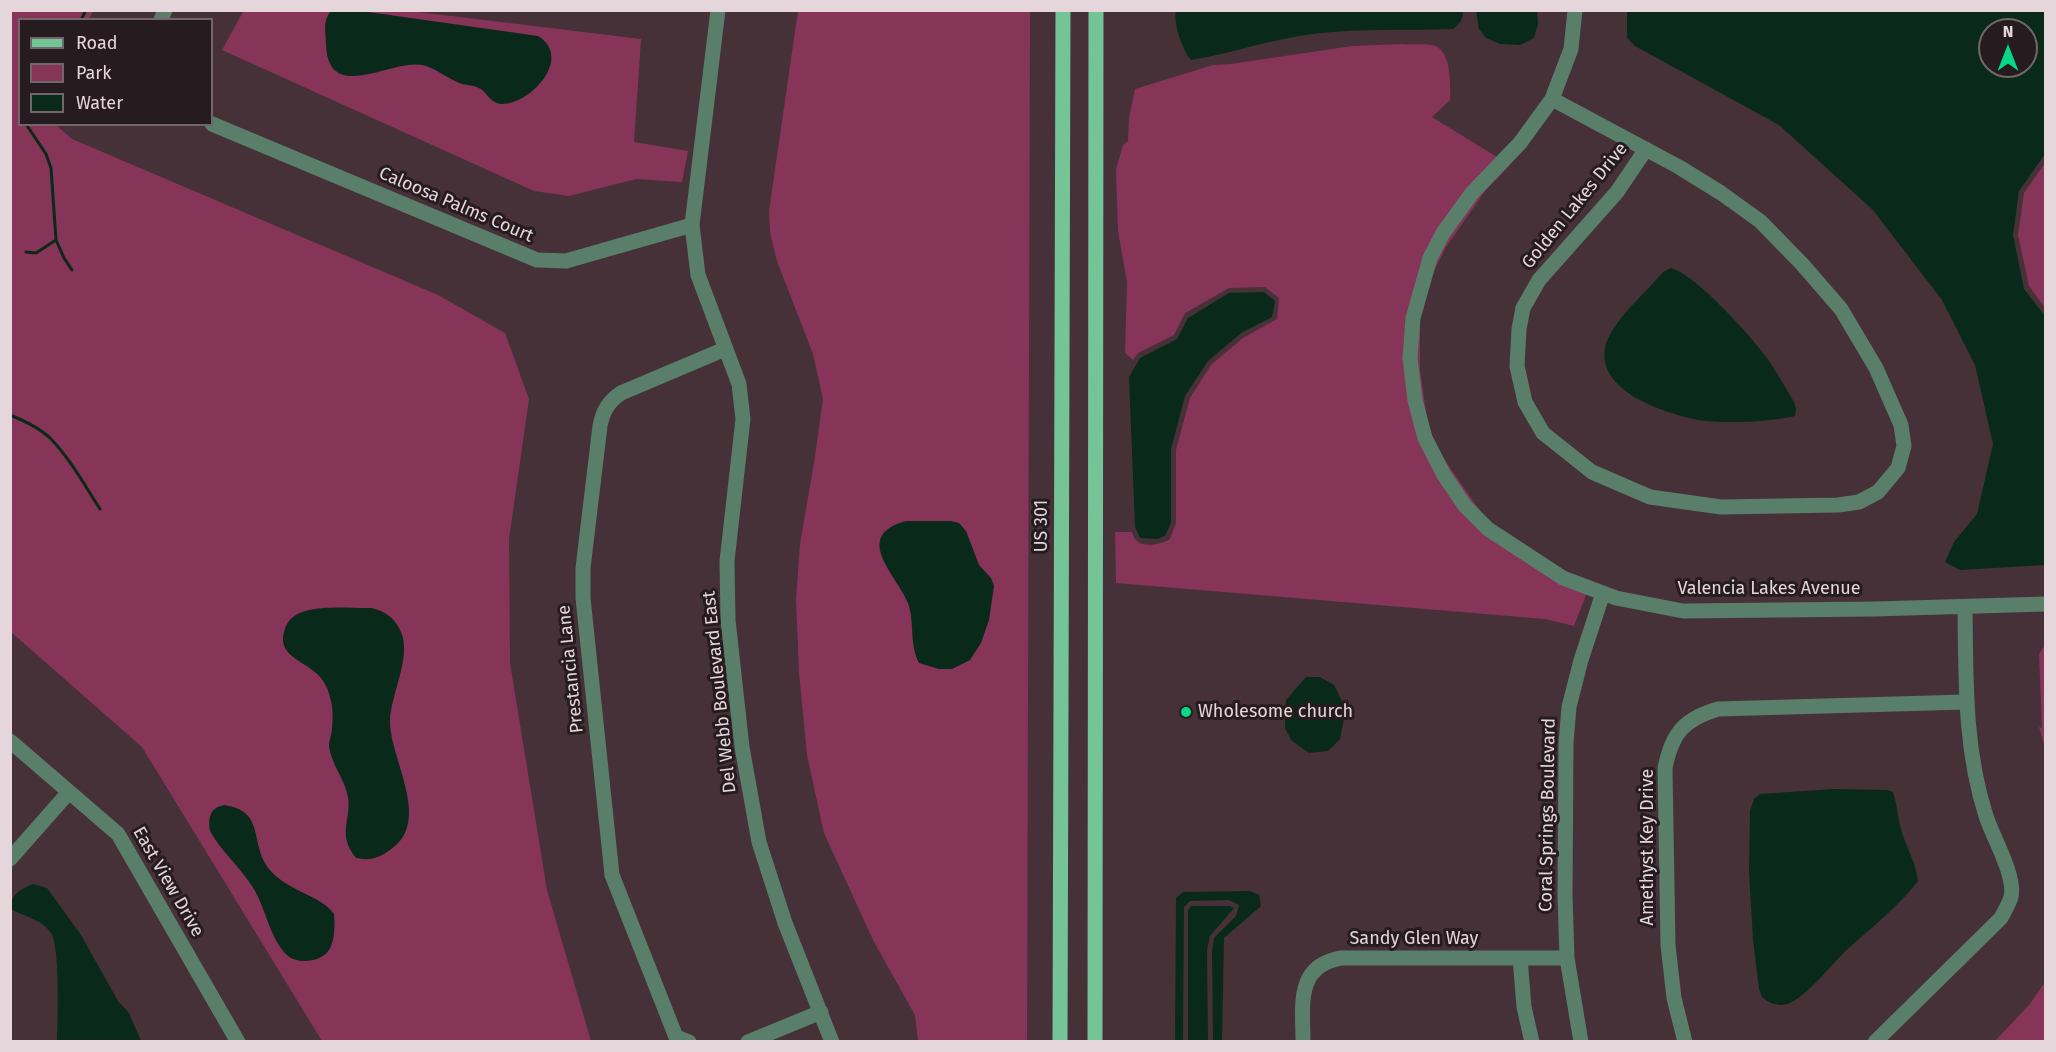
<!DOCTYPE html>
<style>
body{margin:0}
#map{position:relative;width:2056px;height:1052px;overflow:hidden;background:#463138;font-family:"Fira Sans",sans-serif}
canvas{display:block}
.frame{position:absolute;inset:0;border:12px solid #e4d6db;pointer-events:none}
.legend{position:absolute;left:18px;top:18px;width:195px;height:108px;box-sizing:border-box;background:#261c1f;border:2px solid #72666a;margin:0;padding:8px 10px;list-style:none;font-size:18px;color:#e4d6db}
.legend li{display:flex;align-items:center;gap:12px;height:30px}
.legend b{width:30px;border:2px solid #72666a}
.north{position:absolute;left:1978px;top:18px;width:60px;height:60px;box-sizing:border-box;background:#261c1f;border:2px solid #72666a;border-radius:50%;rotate:0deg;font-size:16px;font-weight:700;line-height:24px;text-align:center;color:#e4d6db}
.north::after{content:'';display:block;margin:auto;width:21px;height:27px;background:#04d98b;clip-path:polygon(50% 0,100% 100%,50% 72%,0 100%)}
</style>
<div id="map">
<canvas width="2056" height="1052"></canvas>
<div class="frame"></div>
<ul class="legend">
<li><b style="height:8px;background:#74c498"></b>Road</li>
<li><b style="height:16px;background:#863558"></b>Park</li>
<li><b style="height:16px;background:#09291a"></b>Water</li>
</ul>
<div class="north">N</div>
</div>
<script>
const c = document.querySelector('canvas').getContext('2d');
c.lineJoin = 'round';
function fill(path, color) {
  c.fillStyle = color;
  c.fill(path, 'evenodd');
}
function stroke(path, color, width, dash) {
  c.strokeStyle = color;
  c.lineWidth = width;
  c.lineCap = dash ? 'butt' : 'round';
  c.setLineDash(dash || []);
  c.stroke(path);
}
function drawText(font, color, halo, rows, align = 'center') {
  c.font = font + ' "Fira Sans",sans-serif';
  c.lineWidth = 6;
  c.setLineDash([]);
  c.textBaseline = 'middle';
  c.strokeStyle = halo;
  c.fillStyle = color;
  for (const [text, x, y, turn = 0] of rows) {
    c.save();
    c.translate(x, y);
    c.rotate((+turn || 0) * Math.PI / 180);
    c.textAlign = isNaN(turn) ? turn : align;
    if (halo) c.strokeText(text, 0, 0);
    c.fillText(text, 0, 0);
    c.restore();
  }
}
fill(new Path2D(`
 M244,10L410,11L641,39L634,142L688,151L682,182L636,179L569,196L534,191L222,50Z
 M10,11H93L89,19L20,20V124L56,125L72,139L438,295L505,333L529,399L509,539L510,663L547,890L591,1041H322L142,747L11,632Z
 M798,11H1030L1027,1041H918L915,1015L874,942L824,833L807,755L799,672L796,600L800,544L814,463L823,399L813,354L777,261L770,232L769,211Z
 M1401,44C1411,45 1426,43 1435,46C1451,51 1451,86 1450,100L1432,117L1510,165L1485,191L1446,247L1420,299V370L1430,439L1485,518L1549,568L1590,585L1574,626L1545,619L1116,583L1115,532H1132C1133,535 1134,539 1137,541C1143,548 1163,544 1170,539L1176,523V450L1190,398L1211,365L1243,338L1277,319L1279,298L1265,287L1229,288L1185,313L1174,335L1138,353L1133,360L1125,353L1127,282L1118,231L1116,169L1123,145L1128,141L1129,118L1135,89L1213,65L1231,64L1352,46Z
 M2045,163V308L2029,286L2018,235L2024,193Z
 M2045,645V747L2039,727L2042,728L2039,654Z
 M2045,982V1041H1995L2030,1004Z`), '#863558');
fill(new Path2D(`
 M354,10L538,36C573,57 532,104 502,104C491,104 488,94 481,89C472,84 463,86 455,81C444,76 435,68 422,65C390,59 328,105 326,44C326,30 322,22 331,11Z
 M1176,10H1463C1464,18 1459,25 1453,29C1399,31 1342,27 1289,38C1255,44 1224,55 1191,60C1182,49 1173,24 1176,10Z
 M1476,11H1537L1538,24L1534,38L1520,45L1500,44L1486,38L1479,29Z
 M1627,11H2045V154L2019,191L2013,235L2024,289L2045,316V565L1960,570L1945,562L1954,542L1977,514L1993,444L1975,365L1942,300L1873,210L1779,125L1635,46L1627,38ZM1990,30H2026V66H1990Z
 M1671,268C1695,274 1751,336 1767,358C1777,372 1785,387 1794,402L1796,409L1795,416C1772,422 1721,424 1698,420C1665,413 1597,392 1605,348C1611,321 1646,293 1663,272Z
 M1264,292L1275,301L1272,317L1241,333L1208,361L1185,396L1171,449V523L1165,536L1157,539L1140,538L1135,527L1129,377L1140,358L1177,339L1188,318L1229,293Z
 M906,521H951L959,523L966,531L979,565L991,578L994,586L989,620L981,643L970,660L952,669H939L919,663C909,643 915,623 908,603C897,575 851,536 906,521Z
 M371,608C385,611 395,618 401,632C412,658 390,695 390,722C390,759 433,822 390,850C379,858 370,861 356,858C335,832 354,817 347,793C343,777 331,763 329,746C329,740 332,734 332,728C333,720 333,709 331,701C329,691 325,681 316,673C300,659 274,654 286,626C297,601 348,609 371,608Z
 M1306,677H1320L1334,685L1346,709L1340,739L1328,751L1309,753L1291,740L1285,728L1286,700Z
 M1833,789L1887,790L1893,792C1897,803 1897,814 1900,825C1904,844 1916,861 1918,881C1899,906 1872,927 1849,948C1831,964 1812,991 1792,1002C1781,1008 1770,1004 1762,997L1759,989L1753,940L1749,871L1750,811L1754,799L1760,794Z
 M224,805C266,811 249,843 269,869C288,892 321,895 334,914C335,924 335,941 329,950C321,962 298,965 287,955C269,938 266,907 252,886C239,866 221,851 210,831C208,817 210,808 224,805Z
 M33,884L47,888L81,935L118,1001L129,1013L141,1041H57C58,1022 60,946 51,933C43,920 23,916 11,909C10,894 21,889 33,884Z
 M1250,891L1259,895L1261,906L1224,938L1222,1041H1213L1212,951L1214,938L1236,916L1239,905L1229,900L1190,901L1184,907L1183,1041H1175L1176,898L1183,892Z
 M1191,906H1229L1234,908L1210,936L1207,950L1208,1041H1188V910Z`), '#09291a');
stroke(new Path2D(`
 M81,20L86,10
 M26,124L46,154L51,168L56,240L64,258L72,270
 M26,252L36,253L56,240
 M10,415C25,421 40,428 51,439C71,460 85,486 100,509`), '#09291a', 3);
stroke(new Path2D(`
 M718,10L692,225L698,275L739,384L743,419L727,561L728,620L742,747L759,842L785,923L832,1042
 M1575,10L1571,49L1552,99L1520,143L1472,193L1443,233L1430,258L1413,318L1410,358L1415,400L1425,438L1444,475L1465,506L1488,529L1563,578L1616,598L1683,611L1874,609L2046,604
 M161,20L165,10
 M1552,99L1679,167L1721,193L1760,221L1802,264L1841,309L1876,368L1901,425L1904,446L1898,468L1878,492L1859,502L1838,505L1721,507L1650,497L1592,472L1543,433L1525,402L1517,366L1519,329L1523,308L1539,280L1617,192L1646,149
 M212,124L537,260L566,261L692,225
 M10,741L118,834L238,1042
 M10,859L69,792
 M1520,958L1524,1007L1532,1042
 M689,1042L676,1037L612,875L583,598V568L600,426C603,411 608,402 621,393L725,349
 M748,1042L821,1012
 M1303,1042C1303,1006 1295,966 1341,958H1567
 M1581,1042L1567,958L1565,896L1566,743L1569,707L1581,660L1603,593
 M1685,1042L1674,998L1668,945L1665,768C1672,733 1684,719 1718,709L1966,702
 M1875,1042L2001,918C2004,912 2009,904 2011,897C2016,876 1993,838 1986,816C1964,748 1966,678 1965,607`), '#597e69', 15);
stroke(new Path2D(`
 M1060,1042L1063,10
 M1095,1042L1096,10`), '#74c498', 15);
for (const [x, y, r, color] of [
 [1186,712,6,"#04d98b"]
]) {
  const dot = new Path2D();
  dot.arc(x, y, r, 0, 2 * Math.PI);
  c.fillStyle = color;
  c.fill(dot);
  stroke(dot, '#261c1f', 2);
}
drawText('18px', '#e4d6db', '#261c1f', [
 ["Caloosa Palms Court",456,205,23],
 ["Golden Lakes Drive",1575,206,-51],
 ["US 301",1042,526,-90],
 ["Valencia Lakes Avenue",1769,589],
 ["Prestancia Lane",571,669,-96],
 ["Del Webb Boulevard East",720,692,-96],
 ["Coral Springs Boulevard",1548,815,-89],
 ["Amethyst Key Drive",1648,847,-90],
 ["East View Drive",168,882,60],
 ["Sandy Glen Way",1414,939]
]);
drawText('18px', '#e4d6db', '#261c1f', [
 ["Wholesome church",1198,712]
], 'left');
</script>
